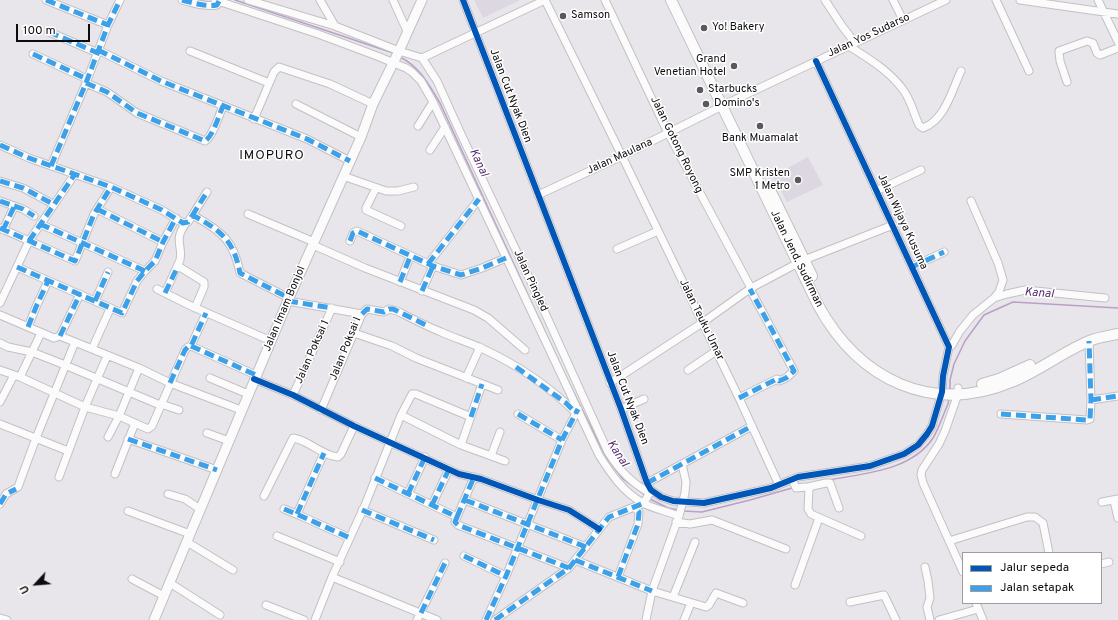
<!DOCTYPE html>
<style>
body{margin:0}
#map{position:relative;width:1118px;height:620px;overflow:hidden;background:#e9e6eb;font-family:Overpass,sans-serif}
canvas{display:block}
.legend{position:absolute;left:962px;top:552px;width:140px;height:52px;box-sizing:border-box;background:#fff;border:1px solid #9e9d9e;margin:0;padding:5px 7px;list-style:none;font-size:12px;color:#0c0b0d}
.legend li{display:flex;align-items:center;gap:8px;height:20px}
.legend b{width:20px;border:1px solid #9e9d9e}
.north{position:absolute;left:16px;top:564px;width:40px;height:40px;-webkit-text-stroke:3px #fff;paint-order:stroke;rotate:244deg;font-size:11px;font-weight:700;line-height:16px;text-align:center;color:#0c0b0d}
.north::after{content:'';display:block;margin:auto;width:14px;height:18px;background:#0c0b0d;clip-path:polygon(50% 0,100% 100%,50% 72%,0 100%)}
.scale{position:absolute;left:16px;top:24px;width:74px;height:18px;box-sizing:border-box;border:2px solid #0c0b0d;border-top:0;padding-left:5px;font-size:12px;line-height:14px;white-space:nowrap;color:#0c0b0d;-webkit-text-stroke:3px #fff;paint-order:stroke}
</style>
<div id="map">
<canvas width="1118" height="620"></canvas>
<ul class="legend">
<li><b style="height:5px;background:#0057b8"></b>Jalur sepeda</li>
<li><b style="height:5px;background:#3ca1e9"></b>Jalan setapak</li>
</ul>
<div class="north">U</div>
<div class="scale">100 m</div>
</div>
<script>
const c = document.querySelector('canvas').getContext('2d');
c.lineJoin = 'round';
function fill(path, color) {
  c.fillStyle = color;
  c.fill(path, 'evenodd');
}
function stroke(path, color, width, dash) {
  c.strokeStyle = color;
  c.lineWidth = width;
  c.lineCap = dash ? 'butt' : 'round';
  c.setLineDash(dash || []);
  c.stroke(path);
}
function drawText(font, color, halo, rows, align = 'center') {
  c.font = font + ' Overpass,sans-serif';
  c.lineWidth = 3;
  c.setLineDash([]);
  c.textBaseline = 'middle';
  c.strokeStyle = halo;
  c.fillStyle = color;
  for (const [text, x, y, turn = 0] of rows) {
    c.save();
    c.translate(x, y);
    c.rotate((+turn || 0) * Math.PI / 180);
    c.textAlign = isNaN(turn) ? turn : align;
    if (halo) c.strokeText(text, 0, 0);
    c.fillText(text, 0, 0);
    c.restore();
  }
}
fill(new Path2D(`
 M474,0H520L483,18Z
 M808,157L823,185L787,202L773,176Z`), '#ddd7e1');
stroke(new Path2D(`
 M235,0L393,53
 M400,57C420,67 429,85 440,103L564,373L606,457L623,479L645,495
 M950,391V380L954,364L965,341L984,315L1013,302L1118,308
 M829,480C865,473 911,471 933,438C939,428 943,415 948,404L949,398
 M650,499L668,508L678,510
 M683,511L702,512L750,500L792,488`), '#b8a0c7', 1.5);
const minor = new Path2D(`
 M46,0L108,25
 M182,0C194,3 205,7 217,5L219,1
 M215,0L318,34L377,56L406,68L412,72L421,81L433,102L599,455C611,474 623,492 643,503C654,509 667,511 679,516
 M248,0L335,26
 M320,0L335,26L399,51L422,58L545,0
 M393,0L407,31
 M463,0L621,409L647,483L651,490L661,497L673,501L704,503L771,488L798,477L870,466L904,454L918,445L927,434L932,426L942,392L943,376L949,347L816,61
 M545,0L622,156L739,398L779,485
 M605,0L668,133L751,288
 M825,0L842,26L855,43
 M893,0L903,20
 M996,0L1029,71
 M1020,0L1118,14
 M1098,0L1118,42
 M49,32L98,53
 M849,46C869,59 890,71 904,91C911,101 914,114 919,125L923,128C945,120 952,90 961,71
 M98,50L161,81L307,139L350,161
 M190,51L269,83
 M33,54L87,79
 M422,58L437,81L461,134L532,284L608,452C619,470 631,483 650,493
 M1067,82L1060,61L1059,51L1087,41L1093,43L1097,53L1100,55L1118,48
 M86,83L107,92L137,113L205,141C213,136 219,115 223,106
 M728,103L946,0
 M296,104L361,137
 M254,119L274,72L279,67L330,84L373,104
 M418,126L433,102
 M0,145L29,158L111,187L162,210L183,223L188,222L192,216L196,217C223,232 234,242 240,273L289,298
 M430,150L445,127
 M51,166L86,83L108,25L120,0
 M343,176L386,191H398L414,187
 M0,181L23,188L53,204
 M376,188L366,208V210L401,226
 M876,191L921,170
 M538,195L622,156L722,106
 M0,201L23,209L34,216
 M97,209L163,242
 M248,214L314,242
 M192,216L207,192
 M40,224L145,271
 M0,228L75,261L78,254L94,214L111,187
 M3,230L14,207
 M350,241L353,233L357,231L433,266L461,275L482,268L506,258
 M313,245L365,268L474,310L488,318L525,350
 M617,249L658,231
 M804,260L893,225
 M428,264L479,199
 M178,266L204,282V287L195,308
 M17,267L122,313L137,281L145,271L155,261L163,242L176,218
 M912,267L944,252
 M400,282L410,257
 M157,289L189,305L271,341
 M422,291L433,266
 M165,293L180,260C183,244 173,241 186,223
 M994,298L1007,294L1025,290L1105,298
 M95,301L108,272
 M288,301L362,314
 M0,303L29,241L75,174
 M0,315L54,338L60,336L139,368L170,383L241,410
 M28,327L36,307L48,281
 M354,333L392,346L416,358L498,390
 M60,336L80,294
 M0,343L8,347L32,352L65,365L160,405
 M191,346L256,375
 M949,347L952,345L960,331L973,315L994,298L999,292L1003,280L998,263L971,201
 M92,349L110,309
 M0,370L20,377L85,407L119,416L148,429L152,426L185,350L188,347L191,346L206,313
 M688,370L716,351
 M20,377L41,333
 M210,378L248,394
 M466,378L480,347
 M254,379L293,395L354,426L459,474L481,479L538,500L569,510L599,529
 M610,383L702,323L751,288L798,263
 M958,388V394L945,431L939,444L922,470L921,475L923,483L963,572
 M293,395L332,308
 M739,398L777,379L779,381L786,378L794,371L750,289
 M1091,400L1118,396
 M0,402L14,375
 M161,404L179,410
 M621,409L644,399
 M321,410L362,314L367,309L384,312L389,309L397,311C411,318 426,326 441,332C454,338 468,342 481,348C516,364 549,386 576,413
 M518,414L562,440
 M1001,414L1087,420L1090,419L1091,400L1089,341
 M401,415L461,445L505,461
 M0,424L68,451
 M207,433L229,441
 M108,437L119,416L139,368
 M128,439L217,470
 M461,445L482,384
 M491,456L500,432
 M115,474L135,423
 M59,477L85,407L107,356
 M375,478L457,517L455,522L458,525L569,568
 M792,479L796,488L806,487L809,489L808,509L811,514L861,536
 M647,483L752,426
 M808,487L826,483H830L839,508
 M168,494L185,499L200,509
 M408,494L425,457
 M264,496L293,438C309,440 322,456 338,457L341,454L354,426
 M465,500L586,547
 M1114,501L1118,518
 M1102,502L1118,499
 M0,504L6,494L18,487L36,438L75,342
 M432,505L449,469
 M284,509L301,516L350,538
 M362,510L434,540
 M128,511L190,534
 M297,514L324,453
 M457,517L474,477
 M676,522L690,524L712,520L786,549
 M277,536L340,562
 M949,541L1027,517H1035L1043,523L1049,553
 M187,542L233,570
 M464,556L506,576
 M575,560L652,591L706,607L709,605L716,593L743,603
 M1101,564L1109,562
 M925,567L928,581L930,598L927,607L930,620
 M332,577L437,620
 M618,577L638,524L639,512L634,507
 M132,579L164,596
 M170,583L220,615
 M795,585L819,518
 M673,597L695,542
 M850,602L884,595L896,620
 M976,603L983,620
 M266,605L304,620
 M0,618L7,620
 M315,620L332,577L365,505L401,415L412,394H416L471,417
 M417,620L445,563
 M486,620L506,576L562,440L578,409
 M495,620L569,568L609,517L644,503L651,490
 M646,620L652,591L679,516L685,493L686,482L682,464
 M684,620L691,603
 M939,620L978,609`);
const major = new Path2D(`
 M154,620L289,298L361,137L373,104L399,51L422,0`);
const highway = new Path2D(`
 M671,0L818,305C859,380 932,416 1014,381C1040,370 1063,352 1089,341C1098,337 1108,336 1118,334
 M771,192L812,276
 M982,384L999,379L1030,365`);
stroke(minor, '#c2c0c3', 9);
stroke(major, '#c2c0c3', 11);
stroke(highway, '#c2c0c3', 12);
stroke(minor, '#fcfbfc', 7);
stroke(major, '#fcfbfc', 9);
stroke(highway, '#fcfbfc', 10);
stroke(new Path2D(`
 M46,0L108,25
 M182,0C194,3 205,7 217,5L219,1
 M49,32L98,53
 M98,50L161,81L307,139L350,161
 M33,54L87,79
 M86,83L107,92L137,113L205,141C213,136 219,115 223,106
 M0,145L29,158L111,187L162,210L183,223L188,222L192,216L196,217C223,232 234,242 240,273L289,298
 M51,166L86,83L108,25L120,0
 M0,181L23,188L53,204
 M0,201L23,209L34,216
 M97,209L163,242
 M192,216L207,192
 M40,224L145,271
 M0,228L75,261L78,254L94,214L111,187
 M3,230L14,207
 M29,241L75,174
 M350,241L353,233L357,231L433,266L461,275L482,268L506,258
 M428,264L479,199
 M17,267L122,313L137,281L145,271L155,261L163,242L176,218
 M912,267L944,252
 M400,282L410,257
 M422,291L433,266
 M165,293L178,266
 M95,301L108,272
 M288,301L332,308
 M362,314L367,309L384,312L389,309H393L426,325
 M28,327L36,307L48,281
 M60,336L80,294
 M191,346L256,375
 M516,367L566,403L576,413
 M170,383L185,350L188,347L191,346L206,313
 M739,398L777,379L779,381L786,378L794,371L750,289
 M1091,400L1118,396
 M518,414L562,440
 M1001,414L1087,420L1090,419L1091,400L1089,341
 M471,417L482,384
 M128,439L217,470
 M375,478L457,517L455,522L458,525L569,568
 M647,483L752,426
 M408,494L425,457
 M465,500L586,547
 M0,504L6,494L16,489
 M432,505L449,469
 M284,509L301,516L350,538
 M362,510L434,540
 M297,514L324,453
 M457,517L474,477
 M464,556L506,576
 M575,560L652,591
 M618,577L638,524L639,512L634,507
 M421,613L445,563
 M486,620L506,576L562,440L578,409
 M495,620L569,568L609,517L644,503`), '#3ca1e9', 5, [10, 5]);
stroke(new Path2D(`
 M463,0L621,409L647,483L651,490L661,497L673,501L704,503L771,488L798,477L870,466L904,454L918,445L927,434L932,426L942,392L943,376L949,347L816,61
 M254,379L293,395L354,426L459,474L481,479L538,500L569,510L599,529`), '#0057b8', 6);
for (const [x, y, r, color] of [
 [563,16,4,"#59585b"],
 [704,28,4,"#59585b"],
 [734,66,4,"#59585b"],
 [700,90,4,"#59585b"],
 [706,104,4,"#59585b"],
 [760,126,4,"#59585b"],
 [798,180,4,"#59585b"]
]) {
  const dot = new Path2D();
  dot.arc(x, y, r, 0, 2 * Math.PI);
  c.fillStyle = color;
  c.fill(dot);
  stroke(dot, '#fff', 1.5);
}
drawText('11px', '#0c0b0d', '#fff', [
 ["Samson",571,16],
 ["Yo! Bakery",712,28],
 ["Grand",726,60,"right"],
 ["Venetian Hotel",726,73,"right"],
 ["Starbucks",708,90],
 ["Domino's",714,104],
 ["Bank Muamalat",760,139,"center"],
 ["SMP Kristen",790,174,"right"],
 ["1 Metro",790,187,"right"]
], 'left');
drawText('11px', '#0c0b0d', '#fff', [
 ["Jalan Yos Sudarso",869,36,-25],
 ["Jalan Cut Nyak Dien",510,96,69],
 ["Jalan Gotong Royong",676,145,64],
 ["Jalan Maulana",620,157,-25],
 ["Jalan Wijaya Kusuma",902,222,65],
 ["Jalan Jend. Sudirman",796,259,64],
 ["Jalan Pingled",530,281,65],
 ["Jalan Imam Bonjol",285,309,-67],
 ["Jalan Teuku Umar",701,320,64],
 ["Jalan Poksai I",346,349,-68],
 ["Jalan Poksai 1",313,352,-66],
 ["Jalan Cut Nyak Dien",627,398,69]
]);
drawText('italic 12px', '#572c6e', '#fff', [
 ["Kanal",478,163,65],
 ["Kanal",1039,294,4],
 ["Kanal",617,454,57]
]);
c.letterSpacing = '1px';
drawText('13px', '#0c0b0d', '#fff', [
 ["IMOPURO",272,156]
]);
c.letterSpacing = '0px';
</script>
